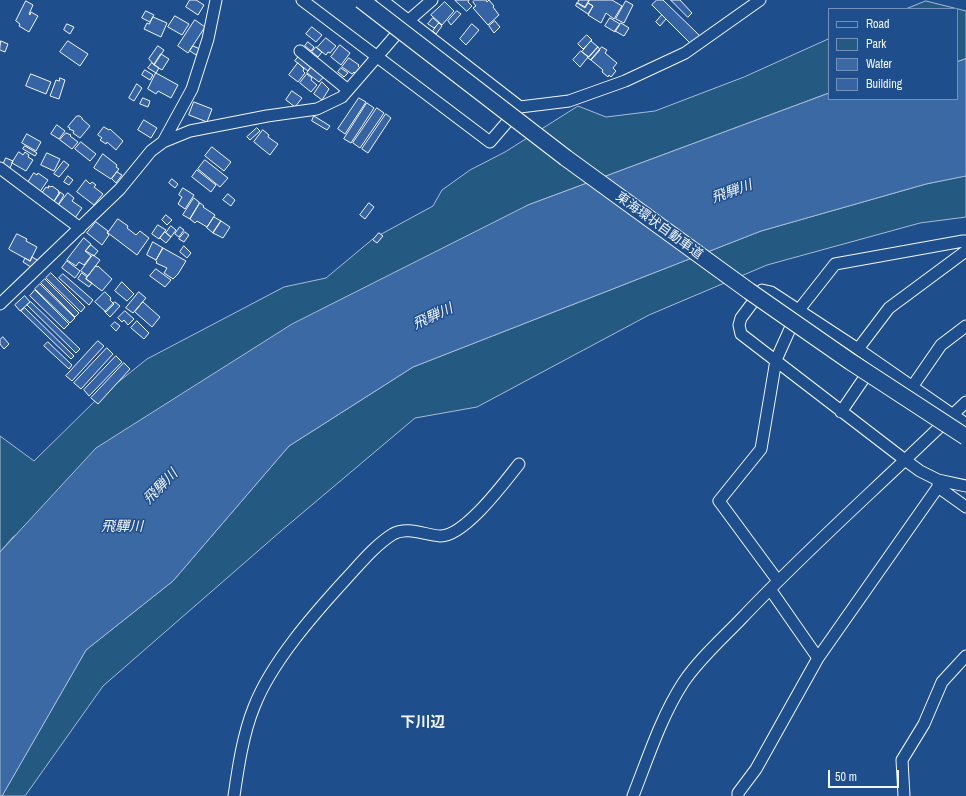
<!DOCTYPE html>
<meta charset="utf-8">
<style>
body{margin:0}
#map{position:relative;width:966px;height:796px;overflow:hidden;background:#1f4e8c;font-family:"Archivo Narrow",sans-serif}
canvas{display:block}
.legend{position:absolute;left:828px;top:8px;width:130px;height:92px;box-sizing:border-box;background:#1f4e8c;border:1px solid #7391ba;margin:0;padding:5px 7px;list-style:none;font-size:12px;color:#f2f6ff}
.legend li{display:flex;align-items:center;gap:8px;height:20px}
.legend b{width:20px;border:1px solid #7391ba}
.scale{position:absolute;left:828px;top:770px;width:71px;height:18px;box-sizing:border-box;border:2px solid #f2f6ff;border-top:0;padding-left:5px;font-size:12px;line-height:14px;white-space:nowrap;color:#f2f6ff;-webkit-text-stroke:3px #1f4e8c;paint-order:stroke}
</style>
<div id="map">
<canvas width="966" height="796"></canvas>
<ul class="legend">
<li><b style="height:5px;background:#1f4e8c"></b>Road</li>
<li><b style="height:11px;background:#245a82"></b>Park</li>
<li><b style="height:11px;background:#3b69a3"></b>Water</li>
<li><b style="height:11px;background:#3563a3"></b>Building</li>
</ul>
<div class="scale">50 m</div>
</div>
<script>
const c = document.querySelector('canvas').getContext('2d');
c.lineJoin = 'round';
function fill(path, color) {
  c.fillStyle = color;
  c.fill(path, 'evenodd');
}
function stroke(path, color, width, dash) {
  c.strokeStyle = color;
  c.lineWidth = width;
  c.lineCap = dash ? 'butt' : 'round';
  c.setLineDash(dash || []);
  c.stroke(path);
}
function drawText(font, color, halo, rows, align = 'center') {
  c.font = font + ' "Archivo Narrow","Noto Sans JP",sans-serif';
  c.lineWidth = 3;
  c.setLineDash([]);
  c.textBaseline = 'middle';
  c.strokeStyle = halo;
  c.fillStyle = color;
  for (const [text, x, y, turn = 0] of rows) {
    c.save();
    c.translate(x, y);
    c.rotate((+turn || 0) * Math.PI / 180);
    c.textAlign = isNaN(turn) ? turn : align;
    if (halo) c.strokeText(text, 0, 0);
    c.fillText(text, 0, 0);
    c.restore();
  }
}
const green = new Path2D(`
 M926,1L966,11V59L957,62V9H906Z
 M829,39V93L528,205L13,537L0,552V436L34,461L97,399L147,359L284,287L326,278L374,238L433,206L442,190L470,170L505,152L578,106L606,117L655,111L744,77Z
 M966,176V217L920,223L767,265L649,315L477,407L415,418L281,531L103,686L25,796H2L86,650L173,581L289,446L413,367L761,231L926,184Z`);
fill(green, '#245a82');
stroke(green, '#a8bbd7', 1);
const water = new Path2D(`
 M966,59V176L926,184L761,231L413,367L289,446L173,581L86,650L2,796H0V552L96,448L292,324L528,205L829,93V99H957V62Z`);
fill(water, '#3b69a3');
stroke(water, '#a8bbd7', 1);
const building = new Path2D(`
 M190,0H196L204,5L198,15L186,7Z
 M455,0H469L468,2L472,6L467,11Z
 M475,0H486L487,2L489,0L494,6L493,7L499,15L488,25L473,8L476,6L473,2Z
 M579,0H589L585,7L578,3Z
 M590,0H612L622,6L614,19L606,13L601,23L588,15L593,6L588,3Z
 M657,0H663L700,36L691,44L652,5Z
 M671,0H680L692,13L688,17Z
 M26,1L33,5L29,14L30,15L31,12L38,16L29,32L19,26L20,24L16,21Z
 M626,1L633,5L624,23L616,19Z
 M445,2L454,11L442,25L431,15Z
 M577,3L585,8L588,3L593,6L588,14L576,6Z
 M146,11L154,15L150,22L142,18Z
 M457,11L461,14L451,25L448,21Z
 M662,15L666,19L660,26L656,22Z
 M175,16L189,24L182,35L168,27Z
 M153,17L167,23L161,37L144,29L147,23L149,24Z
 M433,18L439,23L434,28L428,24Z
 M610,18L620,24L615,32L605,26Z
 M195,20L205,27L188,53L178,46Z
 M495,21L500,27L494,33L489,26Z
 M439,23L442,26L436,34L433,31Z
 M621,23L629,28L624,36L615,31Z
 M67,24L74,27L70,34L64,30Z
 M472,24L479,30L466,45L460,39Z
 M312,27L322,35L316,42L306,34Z
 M587,35L592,40L583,49L578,44Z
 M326,38L336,46L330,53L328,52L326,55L317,48Z
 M1,41L8,44L5,52L0,50Z
 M68,41L88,54L80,66L60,52Z
 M591,41L598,47L589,57L582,52Z
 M308,42L314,47L311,51L305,46Z
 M340,45L350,53L341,65L331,57Z
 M158,46L164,50L154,65L149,59Z
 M193,46L200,49L196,55L190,51Z
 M316,47L322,52L318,57L312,52Z
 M598,47L600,50L591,60L588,58Z
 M602,47L607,50L605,53L617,63L613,68L616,71L611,77L609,75L608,77L602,72L603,70L591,60Z
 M581,51L588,57L580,67L573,60Z
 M161,54L169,59L162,70L154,65Z
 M299,56L312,65L308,71L295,61Z
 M349,58L359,65L358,66L360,68L356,74L354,72L352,74L342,67Z
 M152,63L159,68L156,73L148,68Z
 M298,63L304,69L303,71L305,73L298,82L289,75Z
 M312,66L325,75L319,82L307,73Z
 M341,68L348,73L344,77L338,72Z
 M145,70L153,75L150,80L142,75Z
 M156,73L178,85L171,98L158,91L156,94L148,89Z
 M31,74L51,82L46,94L26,86Z
 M307,74L312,78L311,80L317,85L311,92L300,83Z
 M60,78L65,80L59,99L50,96L56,80L59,81Z
 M322,82L329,89L322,100L314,94Z
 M137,84L142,88L134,101L129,98Z
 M292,91L302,98L295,107L286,100Z
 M143,98L150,101L148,107L140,104Z
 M359,98L366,102L345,134L338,129Z
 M194,102L212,109L207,122L189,115Z
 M367,103L374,108L351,143L344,139Z
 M377,108L384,113L360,148L353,143Z
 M386,114L391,118L368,153L362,149Z
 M77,116H80L82,118V119L90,126L80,138L73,133L74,131L69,129L70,128L68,127Z
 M314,116L330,126L327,130L312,121Z
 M144,120L157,128L151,138L138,130Z
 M57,125L65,131L59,139L51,134Z
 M104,127L109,130L110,129L123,141L116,150L107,142L106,144L100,140L102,138L98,135Z
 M257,128L260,131L250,140L247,137Z
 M263,130L269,135L268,137L278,144L270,155L254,142Z
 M66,133L71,135L70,136L78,142L72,149L60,140Z
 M27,134L41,142L36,151L22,143Z
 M81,142L96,154L90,161L75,149Z
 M25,146L37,153L35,156L23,149Z
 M212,147L231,162L224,171L205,156Z
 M19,152L23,155L25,152L29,155L28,157L33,160L26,171L12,163Z
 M47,153L60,159L54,171L41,165Z
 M103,154L117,165L116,167L119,169L111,179L94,168Z
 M6,158L13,161L10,168L3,165Z
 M205,160L228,178L220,187L198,169Z
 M64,161L69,165L59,177L54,174Z
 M197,170L216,185L211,192L192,177Z
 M117,172L122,175L116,183L112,179Z
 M34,173L37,175L38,173L48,180L39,193L27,184Z
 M68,176L73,180L69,185L64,182Z
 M172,179L178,184L175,188L169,183Z
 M86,180L90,184L92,182L96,185L94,187L103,194L94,205L77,192Z
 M49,186L51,187L52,186L59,191L58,192L60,193L53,203L41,194L46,187L48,188Z
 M183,188L194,195L185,209L178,204L182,197L179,195Z
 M60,192L64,195L58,205L54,202Z
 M68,193L74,198L72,201L82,208L75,218L58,206Z
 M228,194L235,200L231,206L223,200Z
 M194,198L199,202V204L190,219L183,215Z
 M200,203L204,206L203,207L215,215L207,227L197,221L195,223L190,219Z
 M369,203L374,207L365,219L360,215Z
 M166,215L172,220L167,225L162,220Z
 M214,217L221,221L213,233L207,228Z
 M118,219L128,226L127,228L136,235L140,231L149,238L137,255L108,233Z
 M221,221L230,227L223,238L213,233Z
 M96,222L108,231L107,233L109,235L102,245L87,233Z
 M158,225L166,230L159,239L152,234Z
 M171,226L176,230L171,237L166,233Z
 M180,227L184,230L179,237L175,234Z
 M165,232L171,237L166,243L160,238Z
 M185,232L189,235L184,242L179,239Z
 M379,233L383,236L377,243L373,240Z
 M17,234L27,239L26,241L37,247L30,261L10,250L9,249Z
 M84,238L91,244L85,251L91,256L84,265L79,262L76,266L67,260Z
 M153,242L163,248L156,260L147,255Z
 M91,245L98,251L94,256L86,251Z
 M184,246L191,253L187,258L180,252Z
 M163,248L186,261L178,274L173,279L164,273L167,268L156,263L157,262L156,261Z
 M93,255L100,260L88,276L81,271Z
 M32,257L39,261L34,269L23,262L25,258L30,261Z
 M67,261L80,271L75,278L62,268Z
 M96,266L98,267V266L112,279L102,291L86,279Z
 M156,269L171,280L165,287L150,276Z
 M51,273L85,307L81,312L46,278Z
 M82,273L87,277L86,279L92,283L89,287L78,279Z
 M63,274L93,300L89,305L59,278Z
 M45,279L79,313L75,317L41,283Z
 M122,282L134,294L127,301L115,291Z
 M40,284L75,318L70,323L35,289Z
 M35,290L69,324L64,329L30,296Z
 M105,292L111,298L110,300L114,304L106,312L95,302Z
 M139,292L146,298L133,313L126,308Z
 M25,296L30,302L20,311L15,305Z
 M31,302L80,349L76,353L27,305Z
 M115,302L120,306L110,317L105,312Z
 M143,302L160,317L152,327L135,312Z
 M25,308L74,356L71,359L21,311Z
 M125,311L134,319L128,325L124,320L122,322L118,318Z
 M137,321L149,333L144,339L131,328Z
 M115,322L120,326L116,331L111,326Z
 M3,337L9,344L4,349L0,344V340Z
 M98,341L104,346L72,381L66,376Z
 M48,342L72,365L69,369L44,346Z
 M107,348L113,354L81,389L74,383Z
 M116,356L122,362L89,396L84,390Z
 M124,363L130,369L98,404L91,398Z`);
fill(building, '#3563a3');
stroke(building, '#f2f6ff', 1);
const minor = new Path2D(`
 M302,0L490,142L520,107L382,0
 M300,51L348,90
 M520,107L569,101L625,81L685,53L760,0
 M163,142L192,89L208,39L216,0
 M0,168L80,228
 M0,304L120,189L151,151L163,142L190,131L267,116L317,109L342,97L408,21L432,0
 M858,349L889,308L966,251
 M912,387L941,345L966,326
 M966,402L905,460L920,471L938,480L966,486
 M841,412L871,368
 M938,481V487L966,507
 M778,581L719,501L761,449L776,360L798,311L835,264L963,241H966
 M770,589L818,658
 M234,796C238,768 243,734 254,707C271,663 313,615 345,580C360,564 374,546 393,534C407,526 425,535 440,536C464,537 504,483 519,464
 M633,796C648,758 661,717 683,683C699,659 722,639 742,618C794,563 850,512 905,460L741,334L739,325L741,318L762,290L771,292L858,349L966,424
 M738,796V793L756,769L818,658L938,487
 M904,796L902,760L924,724L942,682L966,656`);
const highway = new Path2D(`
 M566,158L749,291`);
stroke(minor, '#f2f6ff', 13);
stroke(highway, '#f2f6ff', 18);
stroke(minor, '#1f4e8c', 11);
stroke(highway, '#1f4e8c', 16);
const highwayBridge = new Path2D(`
 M361,0L566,158
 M749,291L851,362L966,437`);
stroke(highwayBridge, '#f2f6ff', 18, []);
stroke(highwayBridge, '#1f4e8c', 16);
drawText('13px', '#f2f6ff', '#1f4e8c', [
 ["東海環状自動車道",659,226,36]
]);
drawText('italic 14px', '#f2f6ff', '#1f4e8c', [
 ["飛騨川",732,192,-20],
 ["飛騨川",433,317,-25],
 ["飛騨川",161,487,-46],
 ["飛驒川",122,527]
]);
drawText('bold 15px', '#f2f6ff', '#1f4e8c', [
 ["下川辺",423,723]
]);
</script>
